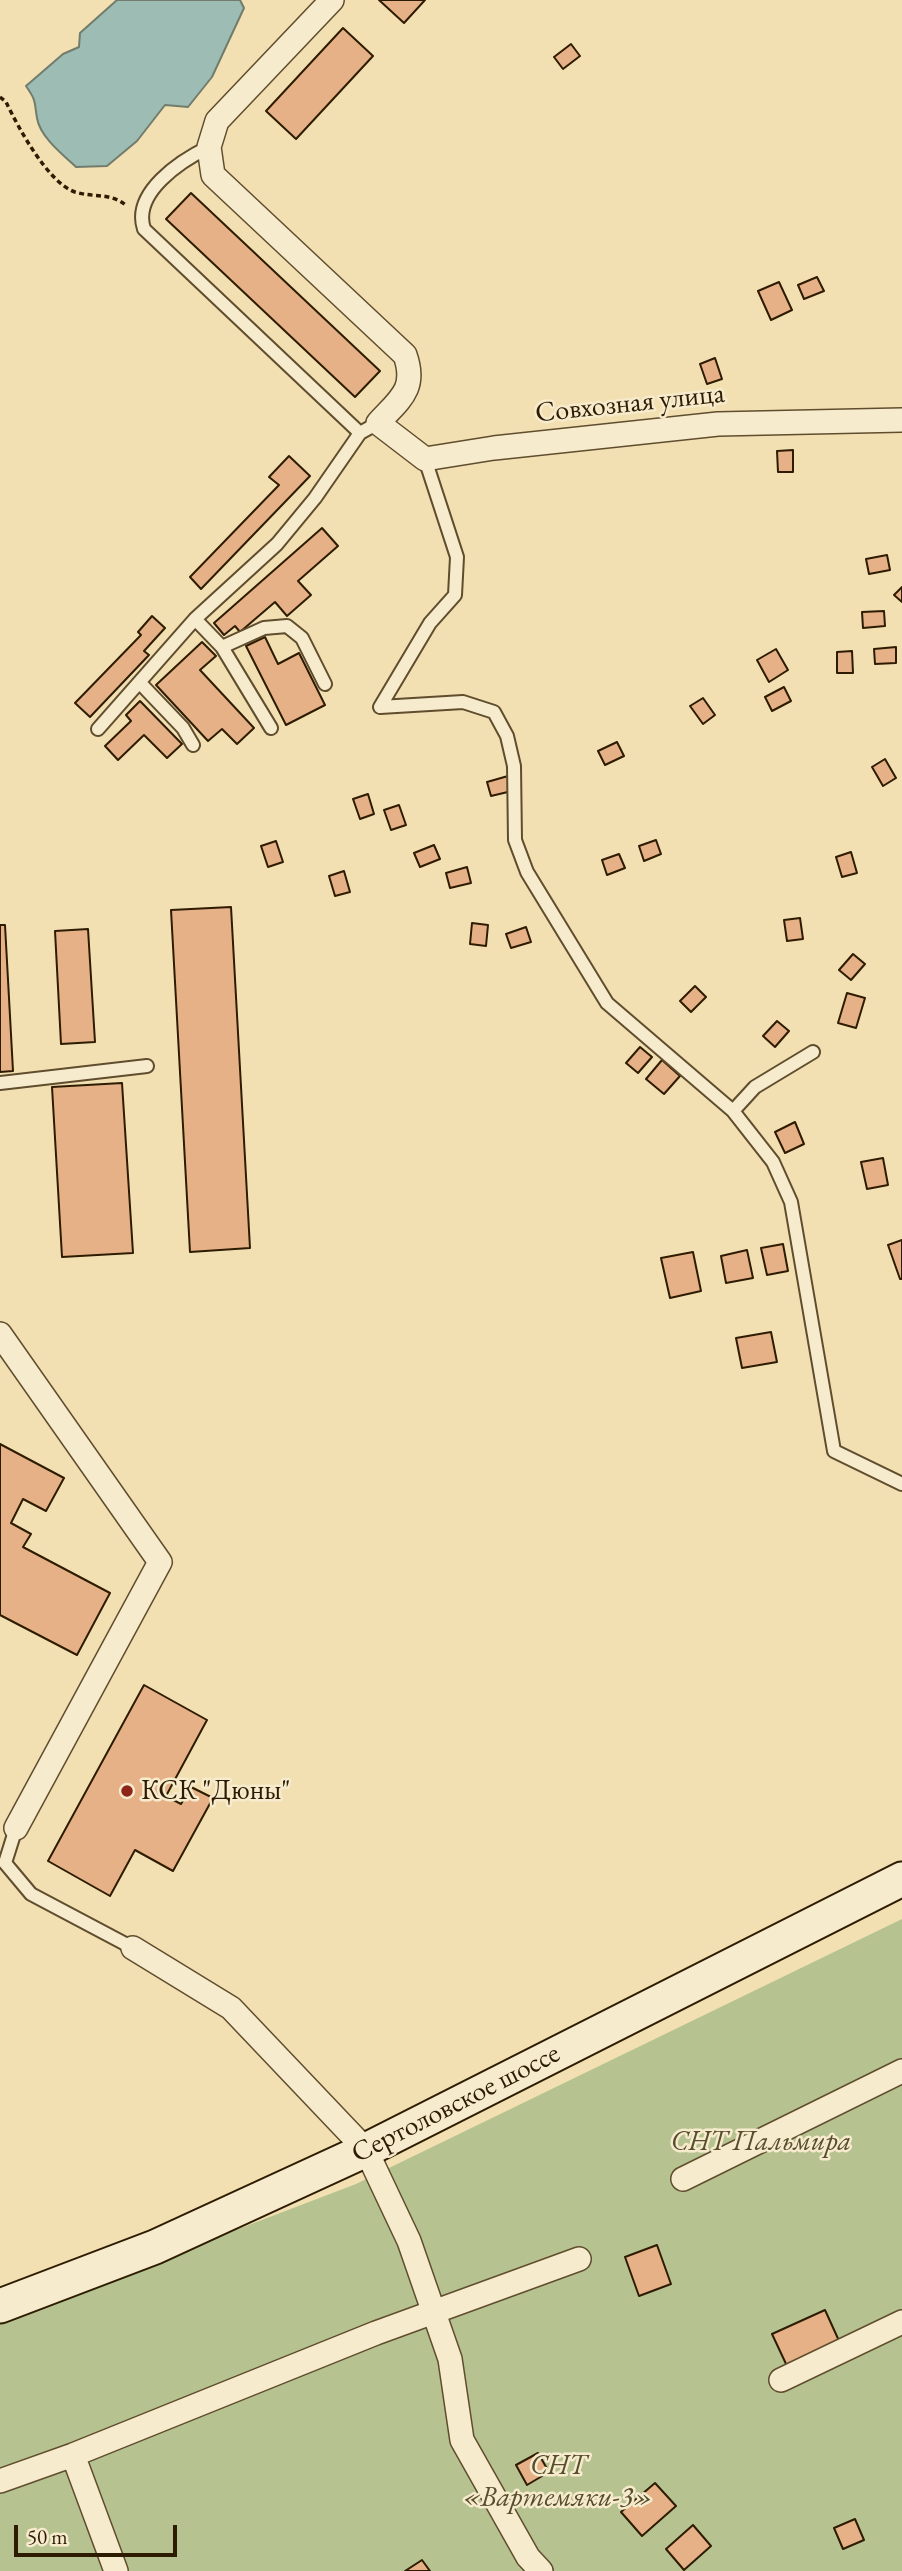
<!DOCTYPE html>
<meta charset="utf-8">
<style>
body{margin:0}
#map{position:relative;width:902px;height:2571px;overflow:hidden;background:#f3e0b2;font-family:"EB Garamond",serif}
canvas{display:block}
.scale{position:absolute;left:14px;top:2525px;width:163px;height:32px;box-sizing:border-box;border:4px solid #2e1c02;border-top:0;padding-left:9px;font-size:21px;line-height:24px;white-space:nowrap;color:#2e1c02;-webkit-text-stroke:5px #f7ebcd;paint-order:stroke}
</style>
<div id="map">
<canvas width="902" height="2571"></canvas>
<div class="scale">50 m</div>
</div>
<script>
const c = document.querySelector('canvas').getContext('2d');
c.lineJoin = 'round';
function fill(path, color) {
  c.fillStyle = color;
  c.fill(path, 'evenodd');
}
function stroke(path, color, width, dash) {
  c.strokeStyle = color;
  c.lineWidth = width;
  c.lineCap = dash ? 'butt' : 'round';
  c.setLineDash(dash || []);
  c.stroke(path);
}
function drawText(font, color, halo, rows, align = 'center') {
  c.font = font + ' "EB Garamond",serif';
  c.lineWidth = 5;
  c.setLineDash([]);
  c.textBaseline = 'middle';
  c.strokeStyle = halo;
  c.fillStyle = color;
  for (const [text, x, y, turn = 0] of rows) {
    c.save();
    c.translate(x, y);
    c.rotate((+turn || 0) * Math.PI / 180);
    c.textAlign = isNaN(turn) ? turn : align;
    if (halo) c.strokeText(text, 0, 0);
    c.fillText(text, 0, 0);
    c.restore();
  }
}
fill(new Path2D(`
 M902,1919V2571H0V2320L356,2184Z`), '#b6c390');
const water = new Path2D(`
 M117,0H240L244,8L212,77L188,107L165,105L137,141L107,166L76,167C63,155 40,137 37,118C34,101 37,102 26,86L63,54L79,47L80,33Z`);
fill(water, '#9dbcb3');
stroke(water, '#717c6c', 2);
const building = new Path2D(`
 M379,0H425L404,23Z
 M343,28L373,56L296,139L266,111Z
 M571,44L580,56L563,69L554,57Z
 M191,193L380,371L355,397L166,219Z
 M817,277L824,291L804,299L798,285Z
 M779,282L792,310L771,320L758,291Z
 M715,358L722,379L707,384L700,364Z
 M793,450V472H778L777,451Z
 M289,456L310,476L201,589L190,577L279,485L269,477Z
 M322,528L338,546L298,581L311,595L287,616L275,602L240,632L235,626L224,635L214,623Z
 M887,555L890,570L869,574L866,559Z
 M902,587V602L894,595Z
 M884,611L885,626L863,628L862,612Z
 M152,616L165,628L144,651L149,655L90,717L75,703L141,635L138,632Z
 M265,637L278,664L299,653L325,705L286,725L246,646Z
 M202,642L216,656L200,670L254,728L237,744L222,729L208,741L156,685Z
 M896,647V663L875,664L874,649Z
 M776,649L788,670L769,682L757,660Z
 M852,651L853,673H837V652Z
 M784,687L791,701L772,711L765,697Z
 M703,698L715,715L703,724L690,706Z
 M140,701L182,744L167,758L144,735L118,760L105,746L131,721L126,715Z
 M617,742L624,756L605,765L598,751Z
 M885,759L896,778L883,786L872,767Z
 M508,776L512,791L491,796L487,782Z
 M368,794L374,814L360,819L353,799Z
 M399,805L406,825L391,830L384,810Z
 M656,840L661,854L644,861L639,846Z
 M276,841L283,862L268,867L261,846Z
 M434,845L440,859L420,867L414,853Z
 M851,852L857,873L842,877L836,857Z
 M619,854L625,868L607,875L602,860Z
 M467,867L471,883L450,888L446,873Z
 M344,871L350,892L335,896L329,876Z
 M231,907L250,1248L190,1252L171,910Z
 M800,918L803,939L787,941L784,920Z
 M472,923L488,925L486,946L470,944Z
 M0,925H5L13,1071L0,1072Z
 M526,927L531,942L511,948L506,934Z
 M88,929L95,1042L61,1044L55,931Z
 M853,954L865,964L851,980L839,970Z
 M695,986L706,997L691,1012L680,1001Z
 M847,993L865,998L856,1028L838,1023Z
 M777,1021L789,1031L775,1047L763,1036Z
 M640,1047L652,1057L638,1073L626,1063Z
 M662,1060L680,1076L664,1094L646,1079Z
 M122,1083L133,1253L62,1257L52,1087Z
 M795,1122L804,1144L785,1153L775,1132Z
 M883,1158L888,1185L867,1189L861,1162Z
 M902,1240V1279H900L888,1245Z
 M783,1244L788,1271L767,1275L761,1248Z
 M747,1250L753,1278L726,1283L721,1256Z
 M693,1252L701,1291L670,1298L661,1258Z
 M771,1332L777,1362L742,1368L736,1338Z
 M0,1444L64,1478L46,1511L23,1499L11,1523L31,1534L23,1547L110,1593L77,1655L0,1615Z
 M144,1685L207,1720L166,1796L181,1804L191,1787L213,1798L173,1871L135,1850L110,1896L48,1861Z
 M657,2245L671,2284L639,2296L625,2257Z
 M825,2310L840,2343L787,2366L772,2334Z
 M538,2453L549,2472L527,2485L516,2465Z
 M655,2483L676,2506L642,2536L621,2512Z
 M855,2519L864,2540L843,2549L834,2528Z
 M693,2525L711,2546L684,2570L666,2549Z
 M422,2560L430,2571H405Z`);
fill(building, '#e6b186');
stroke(building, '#2e1c02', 2);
const lane = new Path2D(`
 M209,147C180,161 132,193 144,229L360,433L378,423
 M425,459L457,557L455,595L430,623L380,707L463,702L494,712L507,736L514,766L515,840L527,872L607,1003L733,1111
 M195,619L222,647L271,728
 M222,647L264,628L287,626L302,638L325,684
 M141,684L183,728L193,745
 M98,729L195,619L277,544L315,498L360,433
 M813,1052L755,1087L733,1111L773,1162L791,1202L834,1451L902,1484
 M0,1083L147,1066
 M16,1828L5,1863L31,1894L133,1948`);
const street = new Path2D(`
 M332,0L217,121L209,147L213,175L405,355C417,389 400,399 378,423L425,459L494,448L718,424L902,420
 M0,1334L160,1562L16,1828
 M133,1948L231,2008L366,2150L409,2241L450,2359L462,2440L528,2557L541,2571
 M683,2179L902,2071
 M781,2380L902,2322
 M73,2455L116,2571
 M0,2481L73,2455L376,2333L579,2259`);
const secondary = new Path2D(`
 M0,2306L155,2247L366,2150L902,1879`);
stroke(lane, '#5f4d2e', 16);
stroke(street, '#5f4d2e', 26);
stroke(secondary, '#2e1c02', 37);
stroke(new Path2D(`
 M0,97L6,102C18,127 48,183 75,192C94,198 110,192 127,206`), '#2e1c02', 3.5, [5, 3.5]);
stroke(lane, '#f7ebcd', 12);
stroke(street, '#f7ebcd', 23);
stroke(secondary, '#f7ebcd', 33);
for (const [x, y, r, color] of [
 [127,1791,7,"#8f2418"]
]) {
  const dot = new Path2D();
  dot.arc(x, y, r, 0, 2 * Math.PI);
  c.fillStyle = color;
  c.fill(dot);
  stroke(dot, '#f7ebcd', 2.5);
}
drawText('28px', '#2e1c02', '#f7ebcd', [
 ["Совхозная улица",630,404,-6],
 ["Сертоловское шоссе",456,2104,-27]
]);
drawText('28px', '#2e1c02', '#f7ebcd', [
 ["КСК \"Дюны\"",141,1791]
], 'left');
drawText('italic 28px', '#574e2d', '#f7ebcd', [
 ["СНТ Пальмира",761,2142],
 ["СНТ",558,2466],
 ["«Вартемяки-3»",558,2498]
]);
</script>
